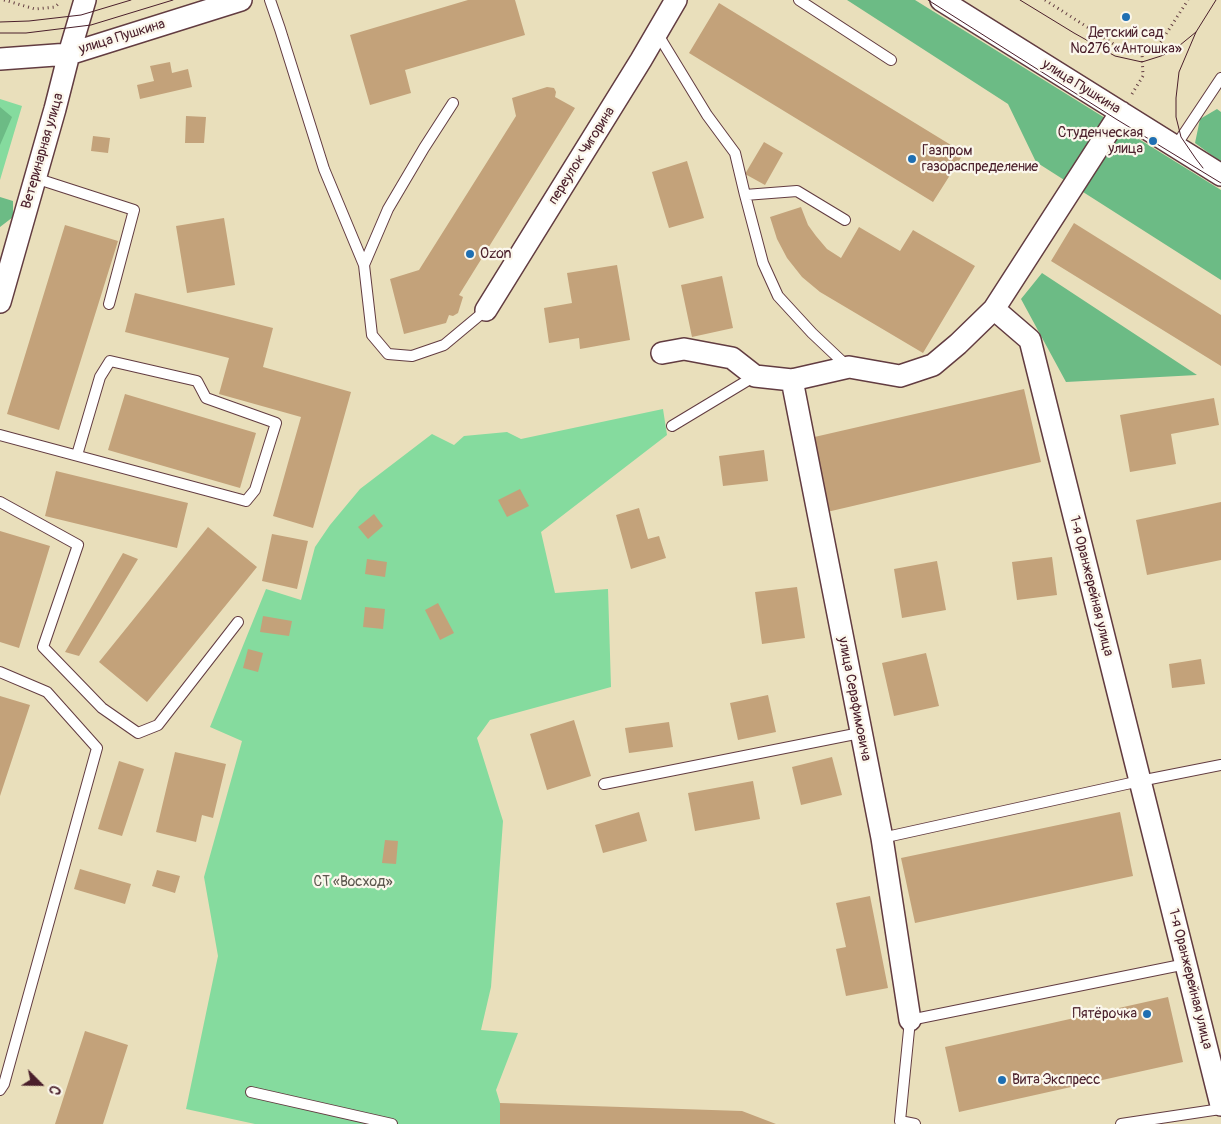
<!DOCTYPE html>
<meta charset="utf-8">
<style>
body{margin:0}
#map{position:relative;width:1221px;height:1124px;overflow:hidden;background:#e9dfbb;font-family:Pangolin,sans-serif}
canvas{display:block}
.north{position:absolute;left:15px;top:1059px;width:50px;height:50px;-webkit-text-stroke:4px #fbf7ec;paint-order:stroke;rotate:113deg;font-size:14px;font-weight:700;line-height:20px;text-align:center;color:#4a1f2b}
.north::after{content:'';display:block;margin:auto;width:18px;height:22px;background:#4a1f2b;clip-path:polygon(50% 0,100% 100%,50% 72%,0 100%)}
</style>
<div id="map">
<canvas width="1221" height="1124"></canvas>
<div class="north">С</div>
</div>
<script>
const c = document.querySelector('canvas').getContext('2d');
c.lineJoin = 'round';
function fill(path, color) {
  c.fillStyle = color;
  c.fill(path, 'evenodd');
}
function stroke(path, color, width, dash) {
  c.strokeStyle = color;
  c.lineWidth = width;
  c.lineCap = dash ? 'butt' : 'round';
  c.setLineDash(dash || []);
  c.stroke(path);
}
function drawText(font, color, halo, rows, align = 'center') {
  c.font = font + ' Pangolin,sans-serif';
  c.lineWidth = 4.5;
  c.setLineDash([]);
  c.textBaseline = 'middle';
  c.strokeStyle = halo;
  c.fillStyle = color;
  for (const [text, x, y, turn = 0] of rows) {
    c.save();
    c.translate(x, y);
    c.rotate((+turn || 0) * Math.PI / 180);
    c.textAlign = isNaN(turn) ? turn : align;
    if (halo) c.strokeText(text, 0, 0);
    c.fillText(text, 0, 0);
    c.restore();
  }
}
fill(new Path2D(`
 M0,99L22,106L0,180Z
 M663,409L667,435L541,532L555,593L608,589L611,687L490,720L477,738L503,821L491,987L481,1030L518,1033L496,1090L500,1103V1124H255L186,1109L218,956L204,877L242,741L210,727L266,589L301,600L315,547L330,525L360,489L432,434L454,445L464,436L507,432L521,439Z`), '#85db9e');
fill(new Path2D(`
 M847,0H915L1221,190V280L1036,162L1008,104Z
 M0,107L12,117L0,145Z
 M1217,109L1221,112V162L1195,143L1200,119Z
 M0,197L13,201V217L0,227Z
 M1042,273L1197,375L1066,382L1021,299Z`), '#6cbb85');
fill(new Path2D(`
 M468,0H515L525,35L405,70L411,93L370,105L350,35Z
 M719,3L964,153L933,202L689,53Z
 M170,62L172,73L188,69L192,87L140,99L137,85L154,81L150,66Z
 M547,87L554,88L556,92L555,97L575,108L459,295L463,297L458,313L453,316L449,315L446,323L404,334L390,279L419,270L516,116L512,98Z
 M186,116L206,117L204,143H185Z
 M93,136L110,138L108,153L91,151Z
 M764,142L783,153L765,185L745,174Z
 M687,161L704,218L669,228L652,172Z
 M801,207L808,225L816,236L827,249L841,258L859,227L900,251L913,230L975,266L923,353L820,292L802,277L787,258L777,239L770,217Z
 M224,218L235,285L187,293L176,226Z
 M1074,223L1221,315V366L1051,261Z
 M65,225L118,241L59,430L7,414Z
 M617,265L630,340L580,349L579,338L549,343L544,308L572,303L567,273Z
 M722,276L733,328L692,337L681,285Z
 M135,293L273,328L263,367L351,392L313,528L273,516L301,417L219,394L229,358L125,332Z
 M1024,389L1041,462L827,512L810,438Z
 M125,394L256,433L240,488L108,450Z
 M1214,398L1219,425L1171,434L1176,464L1130,472L1120,415Z
 M764,450L768,481L723,486L719,456Z
 M56,471L188,503L177,548L45,516Z
 M520,489L529,506L507,517L498,500Z
 M1221,502V560L1147,575L1136,520Z
 M639,508L648,539L659,536L666,558L631,569L616,515Z
 M374,514L383,526L368,539L358,527Z
 M208,527L257,567L147,702L99,662Z
 M0,531L50,546L19,648L0,642Z
 M272,534L308,541L297,589L262,581Z
 M123,553L138,559L79,656L65,652Z
 M1052,557L1057,595L1017,600L1012,562Z
 M367,559L387,562L385,577L365,574Z
 M937,561L946,610L902,618L894,569Z
 M797,587L805,638L762,644L755,592Z
 M438,603L454,633L440,640L425,610Z
 M365,607L385,609L383,629L363,627Z
 M263,616L292,621L289,636L260,632Z
 M248,649L263,653L258,672L243,668Z
 M926,653L939,706L894,716L882,663Z
 M1201,659L1205,684L1172,688L1169,664Z
 M768,695L776,732L738,740L730,703Z
 M0,696L30,705L0,796Z
 M574,720L591,776L547,790L530,734Z
 M669,722L673,747L629,753L625,728Z
 M175,752L226,764L213,818L202,815L196,842L156,832Z
 M832,757L842,795L801,805L792,767Z
 M119,761L144,769L122,836L98,829Z
 M753,781L760,819L695,831L688,793Z
 M639,812L647,841L603,853L595,825Z
 M1120,812L1133,876L915,923L901,858Z
 M385,840L398,841L396,864L382,863Z
 M80,869L131,884L125,904L74,889Z
 M157,870L180,876L175,893L152,886Z
 M870,896L888,988L846,996L836,949L846,947L836,903Z
 M1168,997L1183,1062L959,1112L945,1047Z
 M85,1031L128,1045L103,1124H55Z
 M500,1103L742,1111L776,1124H500Z`), '#c3a27a');
const lane = new Path2D(`
 M270,0L280,29L324,169L364,265
 M799,0L891,60
 M657,33L707,115L735,153L745,195L763,263L778,296L812,333L848,367
 M453,103L424,148L388,209L364,265L372,335L388,354L412,356L444,345L486,310
 M1175,147L1221,78
 M35,178L134,210L109,304
 M745,195L797,191L845,220
 M672,426L755,376
 M0,435L246,501L255,490L276,423L206,398L197,381L110,361L100,377L77,455
 M0,502L78,545L43,647L102,708L138,733L158,725L238,622
 M0,672L47,692L97,748L4,1084L0,1090
 M604,784L860,733
 M882,838L1140,781L1221,765
 M251,1092L392,1124
 M915,1124L900,1121L910,1020L1186,964
 M1121,1124L1221,1109`);
const street = new Path2D(`
 M941,0L1221,175
 M0,59L69,54L241,0
 M1121,112L994,309L1030,340L1221,1105
 M0,302L55,109L69,54L85,0
 M486,310L641,60L676,0
 M662,353L684,349L732,358L755,376L792,380L849,367L900,376L933,365L958,344L994,309
 M792,380L882,838L910,1020`);
stroke(lane, '#623c41', 12);
stroke(street, '#623c41', 24);
stroke(new Path2D(`
 M4,0L35,9L55,7L60,2
 M1045,0L1126,52L1142,53L1157,48L1188,0
 M1132,94L1143,76L1142,53`), '#623c41', 3, [1, 4]);
stroke(lane, '#fff', 10);
stroke(street, '#fff', 21);
stroke(new Path2D(`
 M928,0L1116,119L1221,183
 M1020,0L1074,33L1115,56L1142,62L1161,56L1174,50L1196,32
 M0,22L29,21L81,15L131,0
 M0,33H26L91,25L173,0
 M1203,168L1196,159L1181,137L1176,117V98L1179,72L1196,32L1216,0`), '#4a1f2b', 1);
for (const [x, y, r, color] of [
 [1126,17,5,"#1f6fb2"],
 [1153,141,5,"#1f6fb2"],
 [912,159,5,"#1f6fb2"],
 [470,254,5,"#1f6fb2"],
 [1147,1014,5,"#1f6fb2"],
 [1002,1080,5,"#1f6fb2"]
]) {
  const dot = new Path2D();
  dot.arc(x, y, r, 0, 2 * Math.PI);
  c.fillStyle = color;
  c.fill(dot);
  stroke(dot, '#fbf7ec', 2);
}
drawText('14px', '#4a1f2b', '#fbf7ec', [
 ["Детский сад",1126,33,"center"],
 ["№276 «Антошка»",1126,49,"center"],
 ["Студенческая",1143,133,"right"],
 ["улица",1143,149,"right"],
 ["Газпром",922,151],
 ["газораспределение",922,167],
 ["Ozon",480,254],
 ["Пятёрочка",1137,1014,"right"],
 ["Вита Экспресс",1012,1080]
], 'left');
drawText('14px', '#4a1f2b', '#fbf7ec', [
 ["улица Пушкина",122,37,-17],
 ["улица Пушкина",1081,87,32],
 ["Ветеринарная улица",43,151,-74],
 ["переулок Чигорина",582,156,-58],
 ["1-я Оранжерейная улица",1091,586,76],
 ["улица Серафимовича",854,699,79],
 ["1-я Оранжерейная улица",1190,979,76]
]);
drawText('14px', '#5c574e', '#fbf7ec', [
 ["СТ «Восход»",353,882]
]);
</script>
